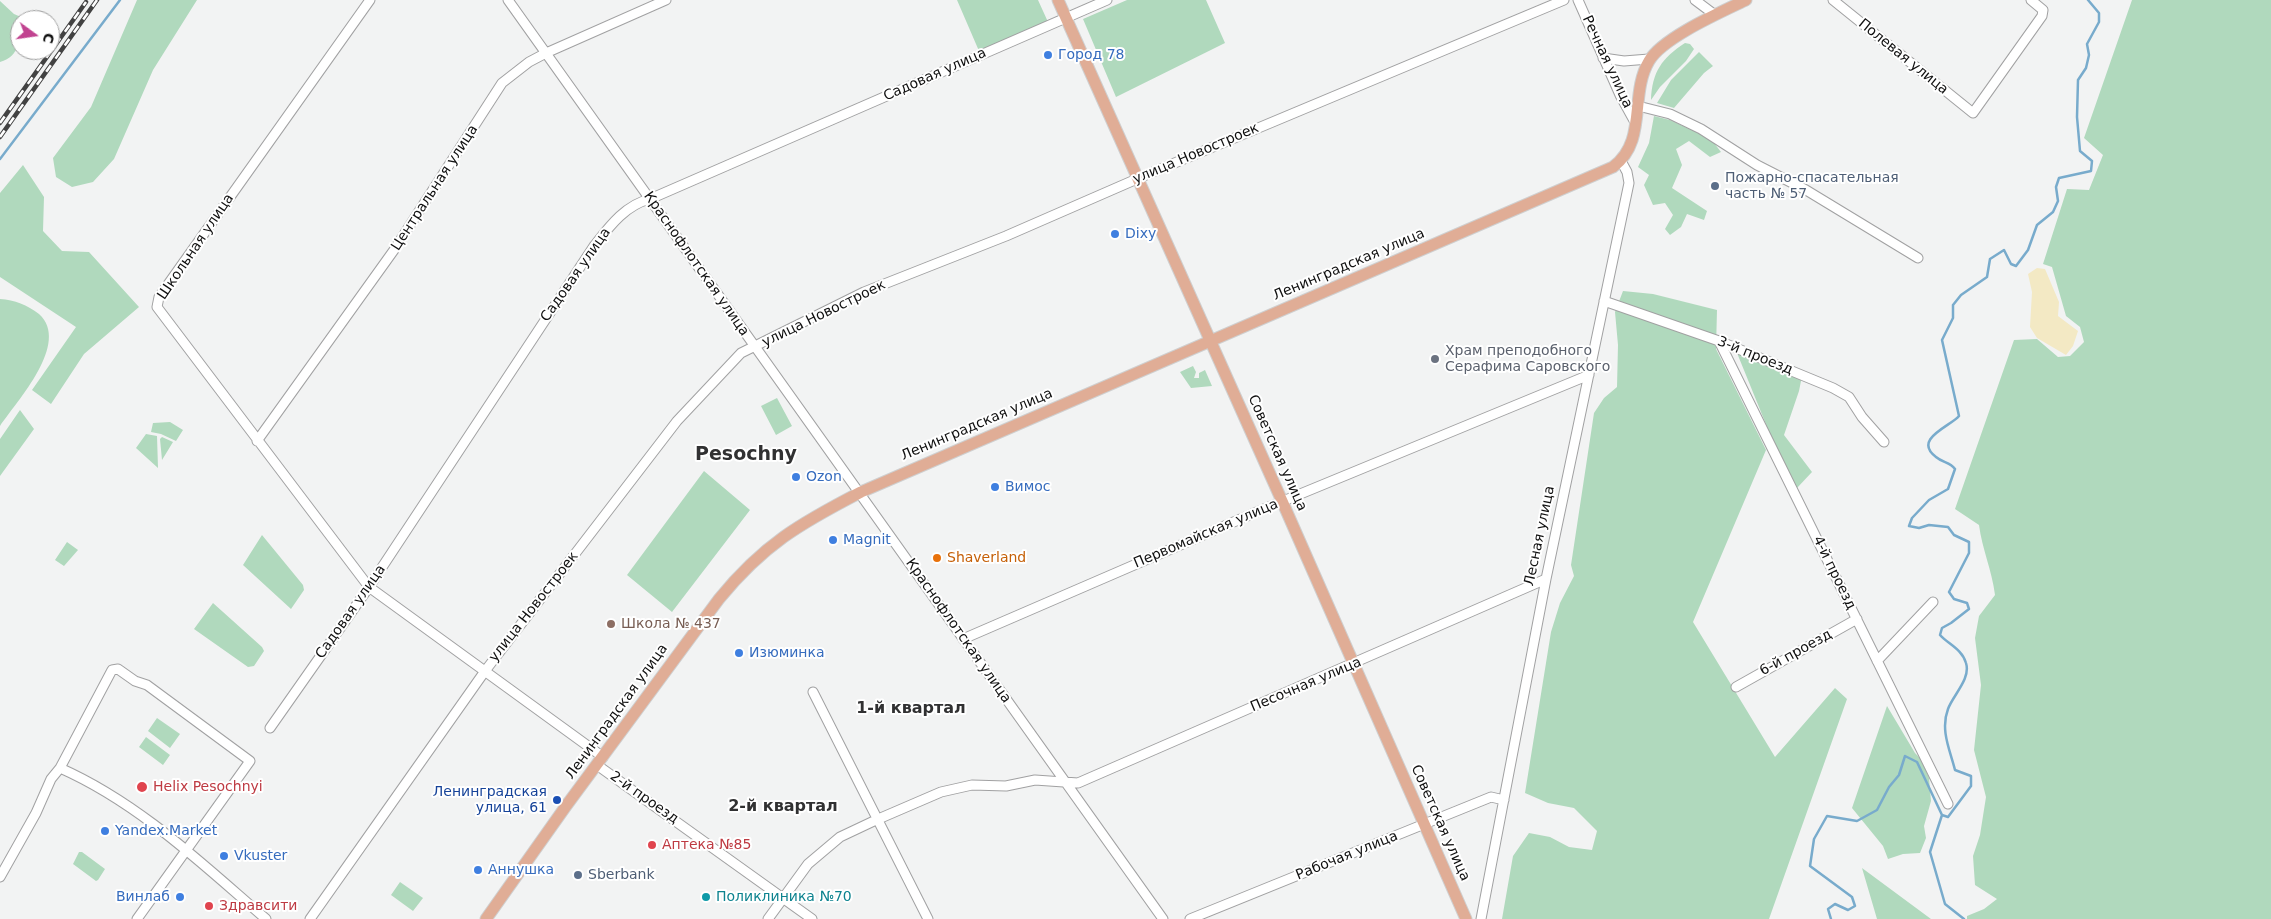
<!DOCTYPE html>
<meta charset="utf-8">
<style>
body{margin:0}
#map{position:relative;width:2271px;height:919px;overflow:hidden;background:#f2f3f3;font-family:"DejaVu Sans",sans-serif}
canvas{display:block}
.north{position:absolute;left:10px;top:10px;width:50px;height:50px;box-sizing:border-box;background:#fff;border:1px solid #9f9f9f;border-radius:50%;rotate:104deg;font-size:14px;font-weight:700;line-height:20px;text-align:center;color:#101010}
.north::after{content:'';display:block;margin:auto;width:18px;height:22px;background:#c14390;clip-path:polygon(50% 0,100% 100%,50% 72%,0 100%)}
</style>
<div id="map">
<canvas width="2271" height="919"></canvas>
<div class="north">С</div>
</div>
<script>
const c = document.querySelector('canvas').getContext('2d');
c.lineJoin = 'round';
function fill(path, color) {
  c.fillStyle = color;
  c.fill(path, 'evenodd');
}
function stroke(path, color, width, dash) {
  c.strokeStyle = color;
  c.lineWidth = width;
  c.lineCap = dash ? 'butt' : 'round';
  c.setLineDash(dash || []);
  c.stroke(path);
}
function drawText(font, color, halo, rows, align = 'center') {
  c.font = font + ' "DejaVu Sans",sans-serif';
  c.lineWidth = 4;
  c.setLineDash([]);
  c.textBaseline = 'middle';
  c.strokeStyle = halo;
  c.fillStyle = color;
  for (const [text, x, y, turn = 0] of rows) {
    c.save();
    c.translate(x, y);
    c.rotate((+turn || 0) * Math.PI / 180);
    c.textAlign = isNaN(turn) ? turn : align;
    if (halo) c.strokeText(text, 0, 0);
    c.fillText(text, 0, 0);
    c.restore();
  }
}
fill(new Path2D(`
 M137,0H197L153,70L114,159L93,182L72,187L56,177L53,158L91,107Z
 M957,0H1038L1048,22L979,51Z
 M1127,0H1206L1225,43L1116,97L1083,19Z
 M2132,0H2271V919H1967V916L1984,909L1997,899L1975,885L1973,856L1980,835L1986,797L1974,750L1981,685L1975,638L1979,616L1995,595C1992,570 1982,549 1979,525L1955,509L2014,340L2037,339L2058,357L2070,356L2084,342L2080,327L2066,316L2052,267L2043,264L2067,189L2089,190L2103,155L2084,138Z
 M0,1L14,14L28,20H20C20,38 21,56 0,62Z
 M1685,43L1690,44L1694,49L1686,61L1660,87L1651,100C1652,72 1662,58 1685,43Z
 M1699,52L1713,66L1704,73L1674,108L1657,103L1671,80Z
 M1654,116L1670,120L1711,139L1721,152L1710,157L1689,141L1676,149L1682,165L1672,188L1707,211L1704,220L1687,214L1681,227L1670,235L1665,229L1673,215L1665,203L1653,205L1644,185L1649,175L1638,167L1649,143Z
 M23,165L44,197L43,231L62,251L89,252L139,307L84,354L51,404L32,390L76,327L0,277V193Z
 M1623,291L1653,294L1717,310L1716,349L1766,450L1693,622L1775,757L1835,688L1847,699L1769,919H1502L1513,856L1529,833L1550,837L1569,847L1592,850L1597,831L1574,808L1548,803L1525,793L1551,632L1560,603L1574,576L1571,565L1594,413L1604,398L1617,387L1618,345L1615,312Z
 M0,299C15,300 27,305 39,314C71,343 17,401 0,426Z
 M1735,348L1802,376L1799,391L1784,435L1812,472L1797,488L1776,449Z
 M1193,366L1196,372L1194,378H1199V373L1205,370L1212,386L1191,388L1180,372Z
 M777,398L792,426L776,435L761,406Z
 M20,410L34,429L0,476V439Z
 M170,422L183,430L176,441L161,434L151,432L153,423Z
 M146,434L157,436L158,468L136,448Z
 M162,437L173,442L162,460L160,439Z
 M704,471L750,510L672,612L627,575Z
 M262,535L303,585L304,590L291,609L243,565Z
 M67,542L78,550L64,566L55,560Z
 M213,603L262,647L264,651L254,666L248,667L194,629Z
 M1887,706L1915,753L1921,759L1929,778L1931,801L1924,826L1926,838L1920,853L1903,854L1888,859L1883,846L1852,808Z
 M157,718L180,734L170,748L148,731Z
 M146,737L170,755L163,765L139,747Z
 M79,852H82L105,869L98,880L96,881L73,864Z
 M1862,868L1931,919H1877Z
 M400,882L423,898L413,911L391,895Z`), '#b0d9bd');
fill(new Path2D(`
 M2037,268L2045,269L2059,302L2058,316L2078,331L2073,346L2066,355L2037,338L2030,327L2032,292L2028,274Z`), '#f3e9c4');
stroke(new Path2D(`
 M0,159L120,0
 M1942,815L1930,852L1945,904L1964,919
 M1831,919L1828,909L1835,904L1848,910L1855,906L1852,897L1810,866L1814,839L1827,816L1857,821L1877,810L1889,787L1899,775L1905,756L1917,762L1942,815L1948,817L1971,786V776L1955,770C1950,750 1940,730 1948,709C1953,695 1971,679 1966,663C1962,649 1948,644 1940,635L1942,628L1951,623L1969,609L1967,603L1954,599L1949,592L1969,553V542L1954,535L1948,527L1929,525L1919,528L1909,526L1912,518L1929,500L1948,489L1955,469C1950,462 1943,463 1936,457C1912,439 1951,426 1959,416L1942,340L1953,318V305L1961,295L1987,277L1990,259L2004,250L2011,264L2016,266L2028,250L2037,225L2053,212L2058,201L2056,187L2059,178L2091,171L2092,161L2080,151L2077,117L2078,80L2086,68L2089,55L2087,44L2099,22V13L2088,0`), '#78abcc', 2.5);
const minor = new Path2D(`
 M370,0L159,297L157,307L369,587L603,757
 M508,0L1163,919
 M1578,0L1620,95L1636,124
 M1695,0L1715,15
 M1833,0L1973,113L2042,16L2043,10L2031,0
 M1603,58L1624,61L1649,59
 M1638,106L1670,114L1701,129L1757,165L1806,190L1918,258
 M1604,301L1719,341L1833,388L1849,397L1862,417L1884,442
 M1719,341L1948,804
 M257,441L394,250L502,83L529,62L546,53L666,0
 M963,639L1259,511L1589,375
 M1877,661L1933,602
 M1736,687L1857,619
 M813,692L928,919
 M270,728L369,587L594,246C609,227 625,205 650,199L1107,0
 M597,765L812,919
 M60,768C139,803 201,863 266,919
 M0,877L36,813L51,779L60,768L112,670L118,669L135,681L147,685L250,761L137,919
 M310,919L485,671L677,421L741,353L864,292L1006,236L1146,175L1564,0
 M768,919L808,864L840,837L876,820L941,792L972,785L1006,786L1035,780L1078,783L1546,579
 M1190,919L1491,797L1504,800
 M1481,919L1546,579L1629,183L1627,172L1621,161`);
const major = new Path2D(`
 M1058,0L1282,501L1466,919
 M486,919L566,806L719,599C763,545 799,524 861,492L1613,167C1648,141 1629,95 1649,61C1662,38 1721,12 1746,0`);
stroke(minor, '#a1a1a2', 11);
stroke(major, '#cfcfcf', 13);
stroke(minor, '#fff', 9);
stroke(major, '#e0ad96', 11);
const rail = new Path2D(`
 M0,123L86,2
 M0,137L97,0`);
stroke(rail, '#424242', 4.5);
stroke(rail, '#fff', 2.5, [8]);
for (const [x, y, r, color] of [
 [1048,55,5,"#3f7fe0"],
 [1715,186,5,"#5c6f8a"],
 [1115,234,5,"#3f7fe0"],
 [1435,359,5,"#6b7280"],
 [796,477,5,"#3f7fe0"],
 [995,487,5,"#3f7fe0"],
 [833,540,5,"#3f7fe0"],
 [937,558,5,"#e8710a"],
 [611,624,5,"#8d6e63"],
 [739,653,5,"#3f7fe0"],
 [142,787,6,"#e0444e"],
 [557,800,5,"#1a4fb4"],
 [105,831,5,"#3f7fe0"],
 [652,845,5,"#e0444e"],
 [224,856,5,"#3f7fe0"],
 [478,870,5,"#3f7fe0"],
 [578,875,5,"#5c6f8a"],
 [180,897,5,"#3f7fe0"],
 [706,897,5,"#0f9aa8"],
 [209,906,5,"#e0444e"]
]) {
  const dot = new Path2D();
  dot.arc(x, y, r, 0, 2 * Math.PI);
  c.fillStyle = color;
  c.fill(dot);
  stroke(dot, '#fff', 2);
}
drawText('14px', '#366cbe', '#fff', [
 ["Город 78",1058,55],
 ["Dixy",1125,234],
 ["Ozon",806,477],
 ["Вимос",1005,487],
 ["Magnit",843,540],
 ["Изюминка",749,653],
 ["Yandex.Market",115,831],
 ["Vkuster",234,856],
 ["Аннушка",488,870],
 ["Винлаб",170,897,"right"]
], 'left');
drawText('14px', '#101010', '#fff', [
 ["Полевая улица",1903,57,39],
 ["Речная улица",1607,62,65],
 ["Садовая улица",935,75,-24],
 ["улица Новостроек",1196,154,-23],
 ["Центральная улица",435,188,-57],
 ["Школьная улица",196,247,-56],
 ["Краснофлотская улица",696,264,55],
 ["Ленинградская улица",1349,265,-23],
 ["Садовая улица",576,275,-55],
 ["улица Новостроек",824,314,-26],
 ["3-й проезд",1755,356,22],
 ["Ленинградская улица",977,425,-23],
 ["Советская улица",1277,453,66],
 ["Первомайская улица",1206,534,-23],
 ["Лесная улица",1540,536,-78],
 ["4-й проезд",1834,573,64],
 ["улица Новостроек",534,607,-52],
 ["Садовая улица",351,612,-55],
 ["Краснофлотская улица",958,631,55],
 ["6-й проезд",1796,653,-29],
 ["Песочная улица",1306,685,-23],
 ["Ленинградская улица",617,712,-54],
 ["2-й проезд",644,798,35],
 ["Советская улица",1440,823,66],
 ["Рабочая улица",1347,856,-22]
]);
drawText('14px', '#4e5e75', '#fff', [
 ["Пожарно-спасательная",1725,178],
 ["часть № 57",1725,194],
 ["Sberbank",588,875]
], 'left');
drawText('14px', '#5b616d', '#fff', [
 ["Храм преподобного",1445,351],
 ["Серафима Саровского",1445,367]
], 'left');
drawText('14px', '#c56008', '#fff', [
 ["Shaverland",947,558]
], 'left');
drawText('14px', '#785e54', '#fff', [
 ["Школа № 437",621,624]
], 'left');
drawText('14px', '#be3a42', '#fff', [
 ["Helix Pesochnyi",153,787],
 ["Аптека №85",662,845],
 ["Здравсити",219,906]
], 'left');
drawText('14px', '#164399', '#fff', [
 ["Ленинградская",547,792],
 ["улица, 61",547,808]
], 'right');
drawText('14px', '#0d838f', '#fff', [
 ["Поликлиника №70",716,897]
], 'left');
drawText('bold 16px', '#313132', '#fff', [
 ["1-й квартал",911,709],
 ["2-й квартал",783,807]
]);
drawText('bold 19px', '#313132', '#fff', [
 ["Pesochny",746,455]
]);
</script>
